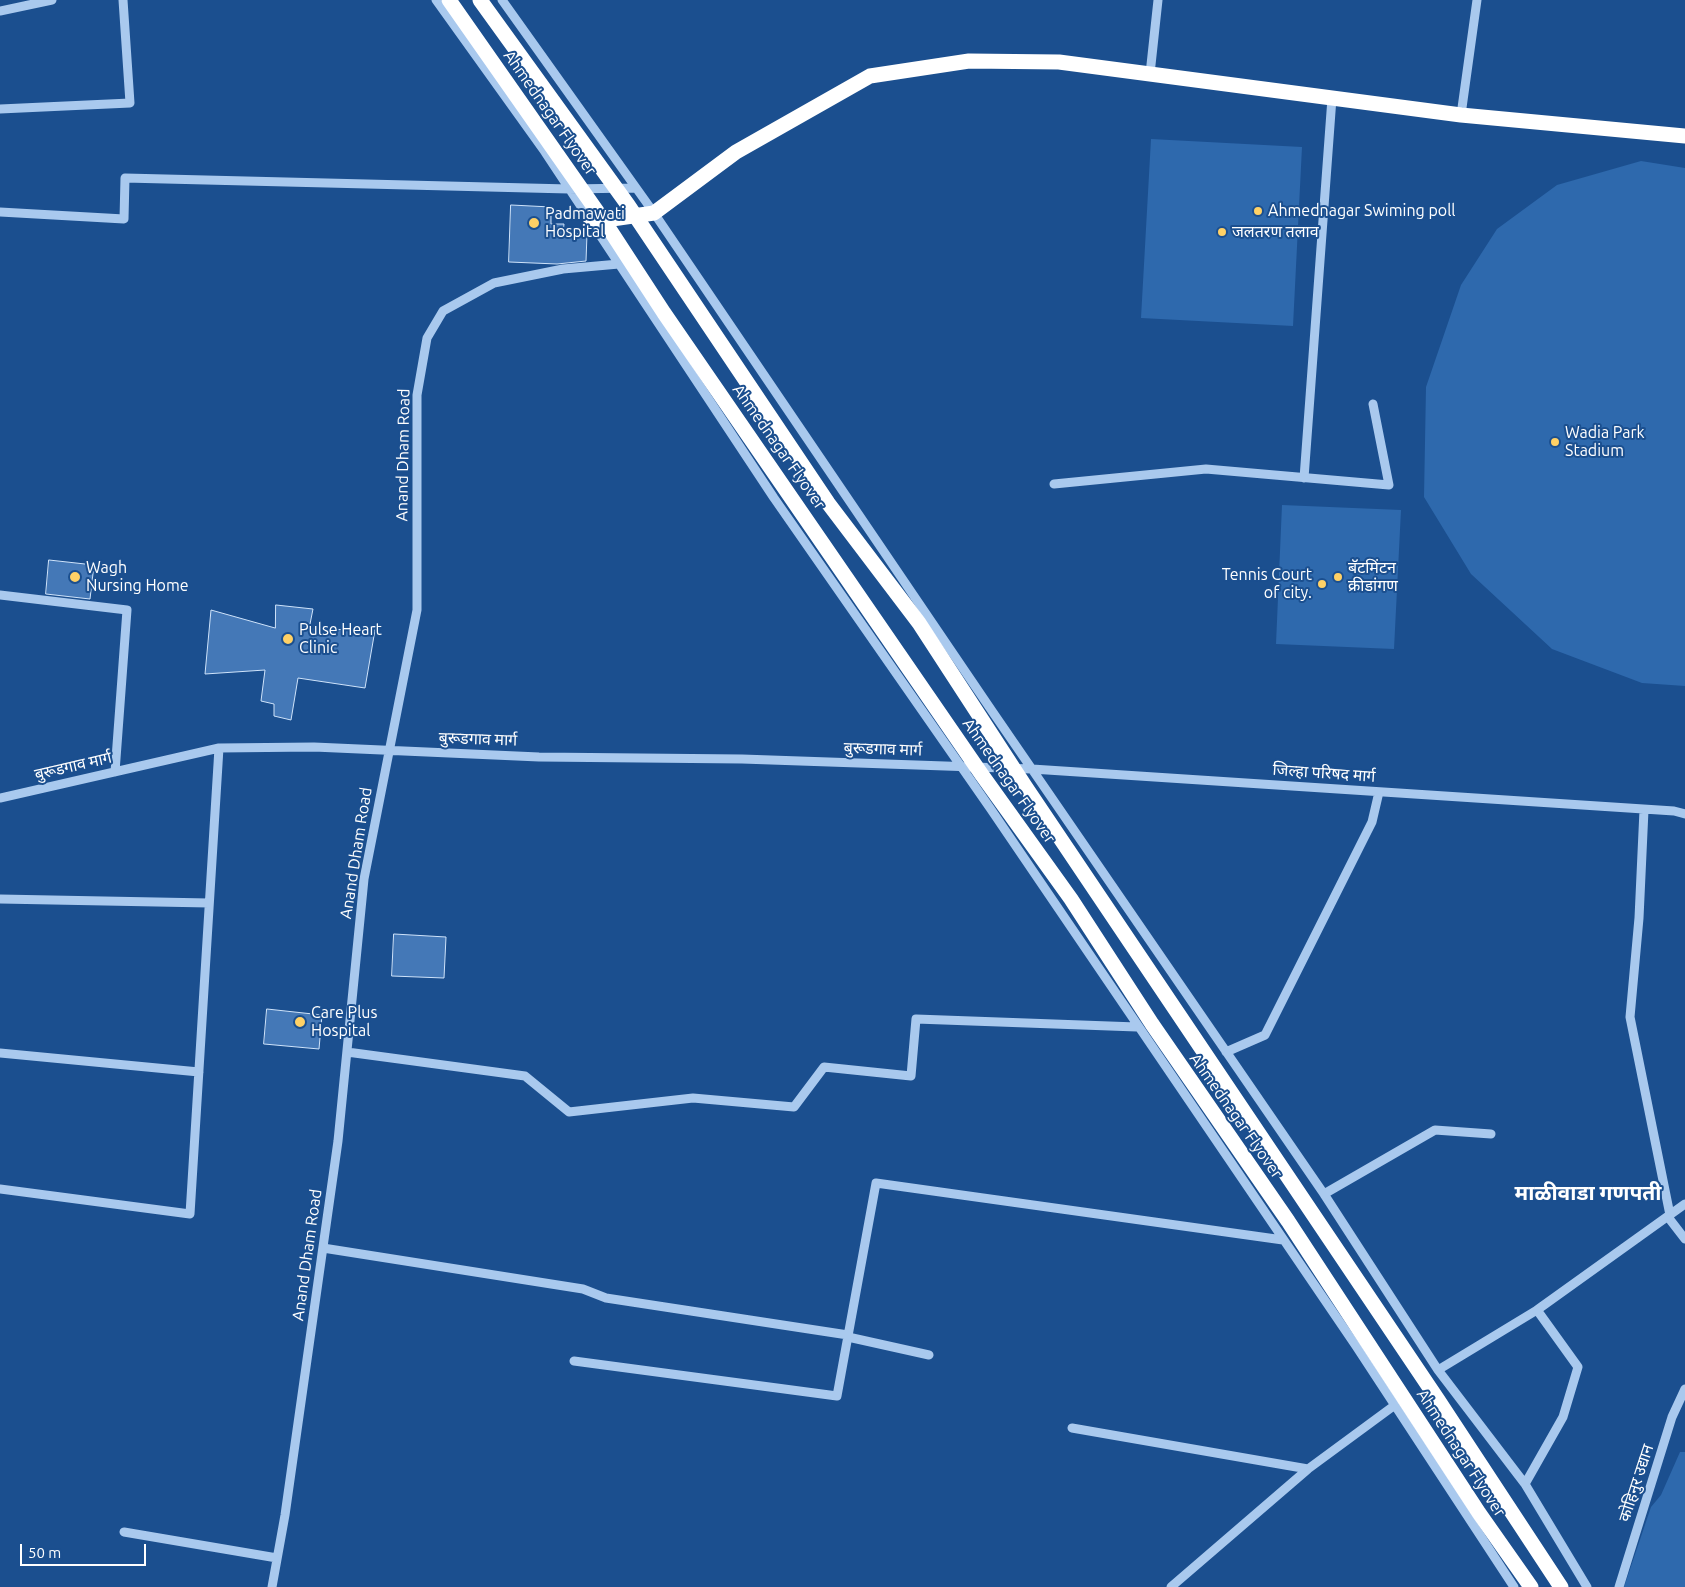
<!DOCTYPE html>
<meta charset="utf-8">
<style>
body{margin:0}
#map{position:relative;width:1685px;height:1587px;overflow:hidden;background:#1b4f8f;font-family:Ubuntu,sans-serif}
canvas{display:block}
.scale{position:absolute;left:20px;top:1544px;width:126px;height:22px;box-sizing:border-box;border:2px solid #fff;border-top:0;padding-left:6px;font-size:15px;line-height:18px;white-space:nowrap;color:#fff;-webkit-text-stroke:4px #1b4f8f;paint-order:stroke}
</style>
<div id="map">
<canvas width="1685" height="1587"></canvas>
<div class="scale">50 m</div>
</div>
<script>
const c = document.querySelector('canvas').getContext('2d');
c.lineJoin = 'round';
function fill(path, color) {
  c.fillStyle = color;
  c.fill(path, 'evenodd');
}
function stroke(path, color, width, dash) {
  c.strokeStyle = color;
  c.lineWidth = width;
  c.lineCap = dash ? 'butt' : 'round';
  c.setLineDash(dash || []);
  c.stroke(path);
}
function drawText(font, color, halo, rows, align = 'center') {
  c.font = font + ' Ubuntu,"Noto Sans Devanagari",sans-serif';
  c.lineWidth = 4;
  c.setLineDash([]);
  c.textBaseline = 'middle';
  c.strokeStyle = halo;
  c.fillStyle = color;
  for (const [text, x, y, turn = 0] of rows) {
    c.save();
    c.translate(x, y);
    c.rotate((+turn || 0) * Math.PI / 180);
    c.textAlign = isNaN(turn) ? turn : align;
    if (halo) c.strokeText(text, 0, 0);
    c.fillText(text, 0, 0);
    c.restore();
  }
}
fill(new Path2D(`
 M1151,139L1302,147L1293,326L1141,318Z
 M1641,161L1685,168V686L1642,683L1552,649L1471,574L1424,497L1426,387L1461,285L1497,229L1557,185Z
 M1282,505L1401,510L1394,649L1276,644Z
 M1680,1452H1685V1587H1624L1651,1507L1661,1495Z`), '#2e69ad');
const building = new Path2D(`
 M511,205L551,207V224H564L563,233L587,234L586,261L557,264L509,262Z
 M49,560L94,565L90,599L46,594Z
 M276,605L313,609L309,629L375,630L365,688L298,678L291,720L274,716V704L261,701L265,670L205,674L211,610L275,628Z
 M394,934L446,937L444,978L392,976Z
 M267,1009L322,1015L319,1049L264,1044Z`);
fill(building, '#4478b7');
stroke(building, '#cfe3fa', 1);
stroke(new Path2D(`
 M436,0L545,152L774,498L990,808L1356,1346L1514,1587
 M502,0L654,213L992,711L1324,1194L1438,1370L1525,1484L1587,1587
 M0,11L52,0
 M1150,74L1158,0
 M0,109L130,103L123,0
 M1461,115L1477,0
 M0,212L124,219L125,178L569,189L635,188
 M1304,478L1332,98
 M1054,484L1206,469L1389,485L1373,404
 M0,595L127,610L115,772
 M0,798L219,748L314,747L539,757L742,759L1032,769L1674,811L1685,814
 M1644,810L1639,918L1630,1017L1670,1215
 M0,899L209,903
 M347,1052L525,1076L569,1112L693,1098L794,1107L824,1067L911,1076L916,1019L1137,1027
 M1226,1052L1265,1035L1372,822L1379,792
 M0,1053L199,1072
 M0,1189L190,1214L219,748
 M1324,1194L1435,1130L1491,1134
 M1668,1217L1685,1239
 M323,1248L583,1289L606,1298L848,1335V1337L929,1355
 M574,1361L837,1396L876,1183L1283,1240
 M1438,1370L1537,1310L1685,1204
 M1072,1428L1308,1469
 M1525,1484L1563,1417L1578,1367L1537,1310
 M124,1532L277,1558
 M272,1587L285,1515L338,1141L364,879L417,610V395L427,338L443,311L494,283L563,269L619,264
 M1171,1587L1308,1469L1395,1405
 M1619,1587L1672,1417L1685,1389`), '#a9c9ee', 9);
stroke(new Path2D(`
 M591,222L654,213L736,152L870,76L969,61L1059,62L1461,115L1685,136`), '#fff', 15);
stroke(new Path2D(`
 M449,0L608,227L664,313L982,775L1071,899L1152,1024L1288,1221L1479,1513L1531,1587
 M480,0L628,205L828,503L919,623L1025,786L1438,1400L1561,1587`), '#fff', 15);
for (const [x, y, r, color] of [
 [1258,211,5,"#ffd166"],
 [534,223,6,"#ffd166"],
 [1222,232,5,"#ffd166"],
 [1555,442,5,"#ffd166"],
 [75,577,6,"#ffd166"],
 [1338,577,5,"#ffd166"],
 [1322,584,5,"#ffd166"],
 [288,639,6,"#ffd166"],
 [300,1022,6,"#ffd166"]
]) {
  const dot = new Path2D();
  dot.arc(x, y, r, 0, 2 * Math.PI);
  c.fillStyle = color;
  c.fill(dot);
  stroke(dot, '#1b4f8f', 2);
}
drawText('16px', '#fff', '#1b4f8f', [
 ["Ahmednagar Flyover",550,113,55],
 ["Ahmednagar Flyover",779,447,55],
 ["Anand Dham Road",403,455,-89],
 ["बुरूडगाव मार्ग",478,739,2],
 ["बुरूडगाव मार्ग",883,749,2],
 ["बुरूडगाव मार्ग",73,766,-13],
 ["जिल्हा परिषद मार्ग",1324,773,4],
 ["Ahmednagar Flyover",1009,781,55],
 ["Anand Dham Road",356,853,-81],
 ["Ahmednagar Flyover",1236,1116,55],
 ["Anand Dham Road",307,1255,-82],
 ["Ahmednagar Flyover",1461,1453,57],
 ["कोहिनुर उद्यान",1636,1483,-72]
]);
drawText('16px', '#fff', '#1b4f8f', [
 ["Ahmednagar Swiming poll",1268,211],
 ["Padmawati",545,214],
 ["Hospital",545,232],
 ["जलतरण तलाव",1232,232],
 ["Wadia Park",1565,433],
 ["Stadium",1565,451],
 ["Wagh",86,568],
 ["Nursing Home",86,586],
 ["बॅटमिंटन",1348,568],
 ["क्रीडांगण",1348,586],
 ["Tennis Court",1312,575,"right"],
 ["of city.",1312,593,"right"],
 ["Pulse Heart",299,630],
 ["Clinic",299,648],
 ["Care Plus",311,1013],
 ["Hospital",311,1031]
], 'left');
drawText('bold 21px', '#fff', '#1b4f8f', [
 ["माळीवाडा गणपती",1588,1193]
]);
</script>
